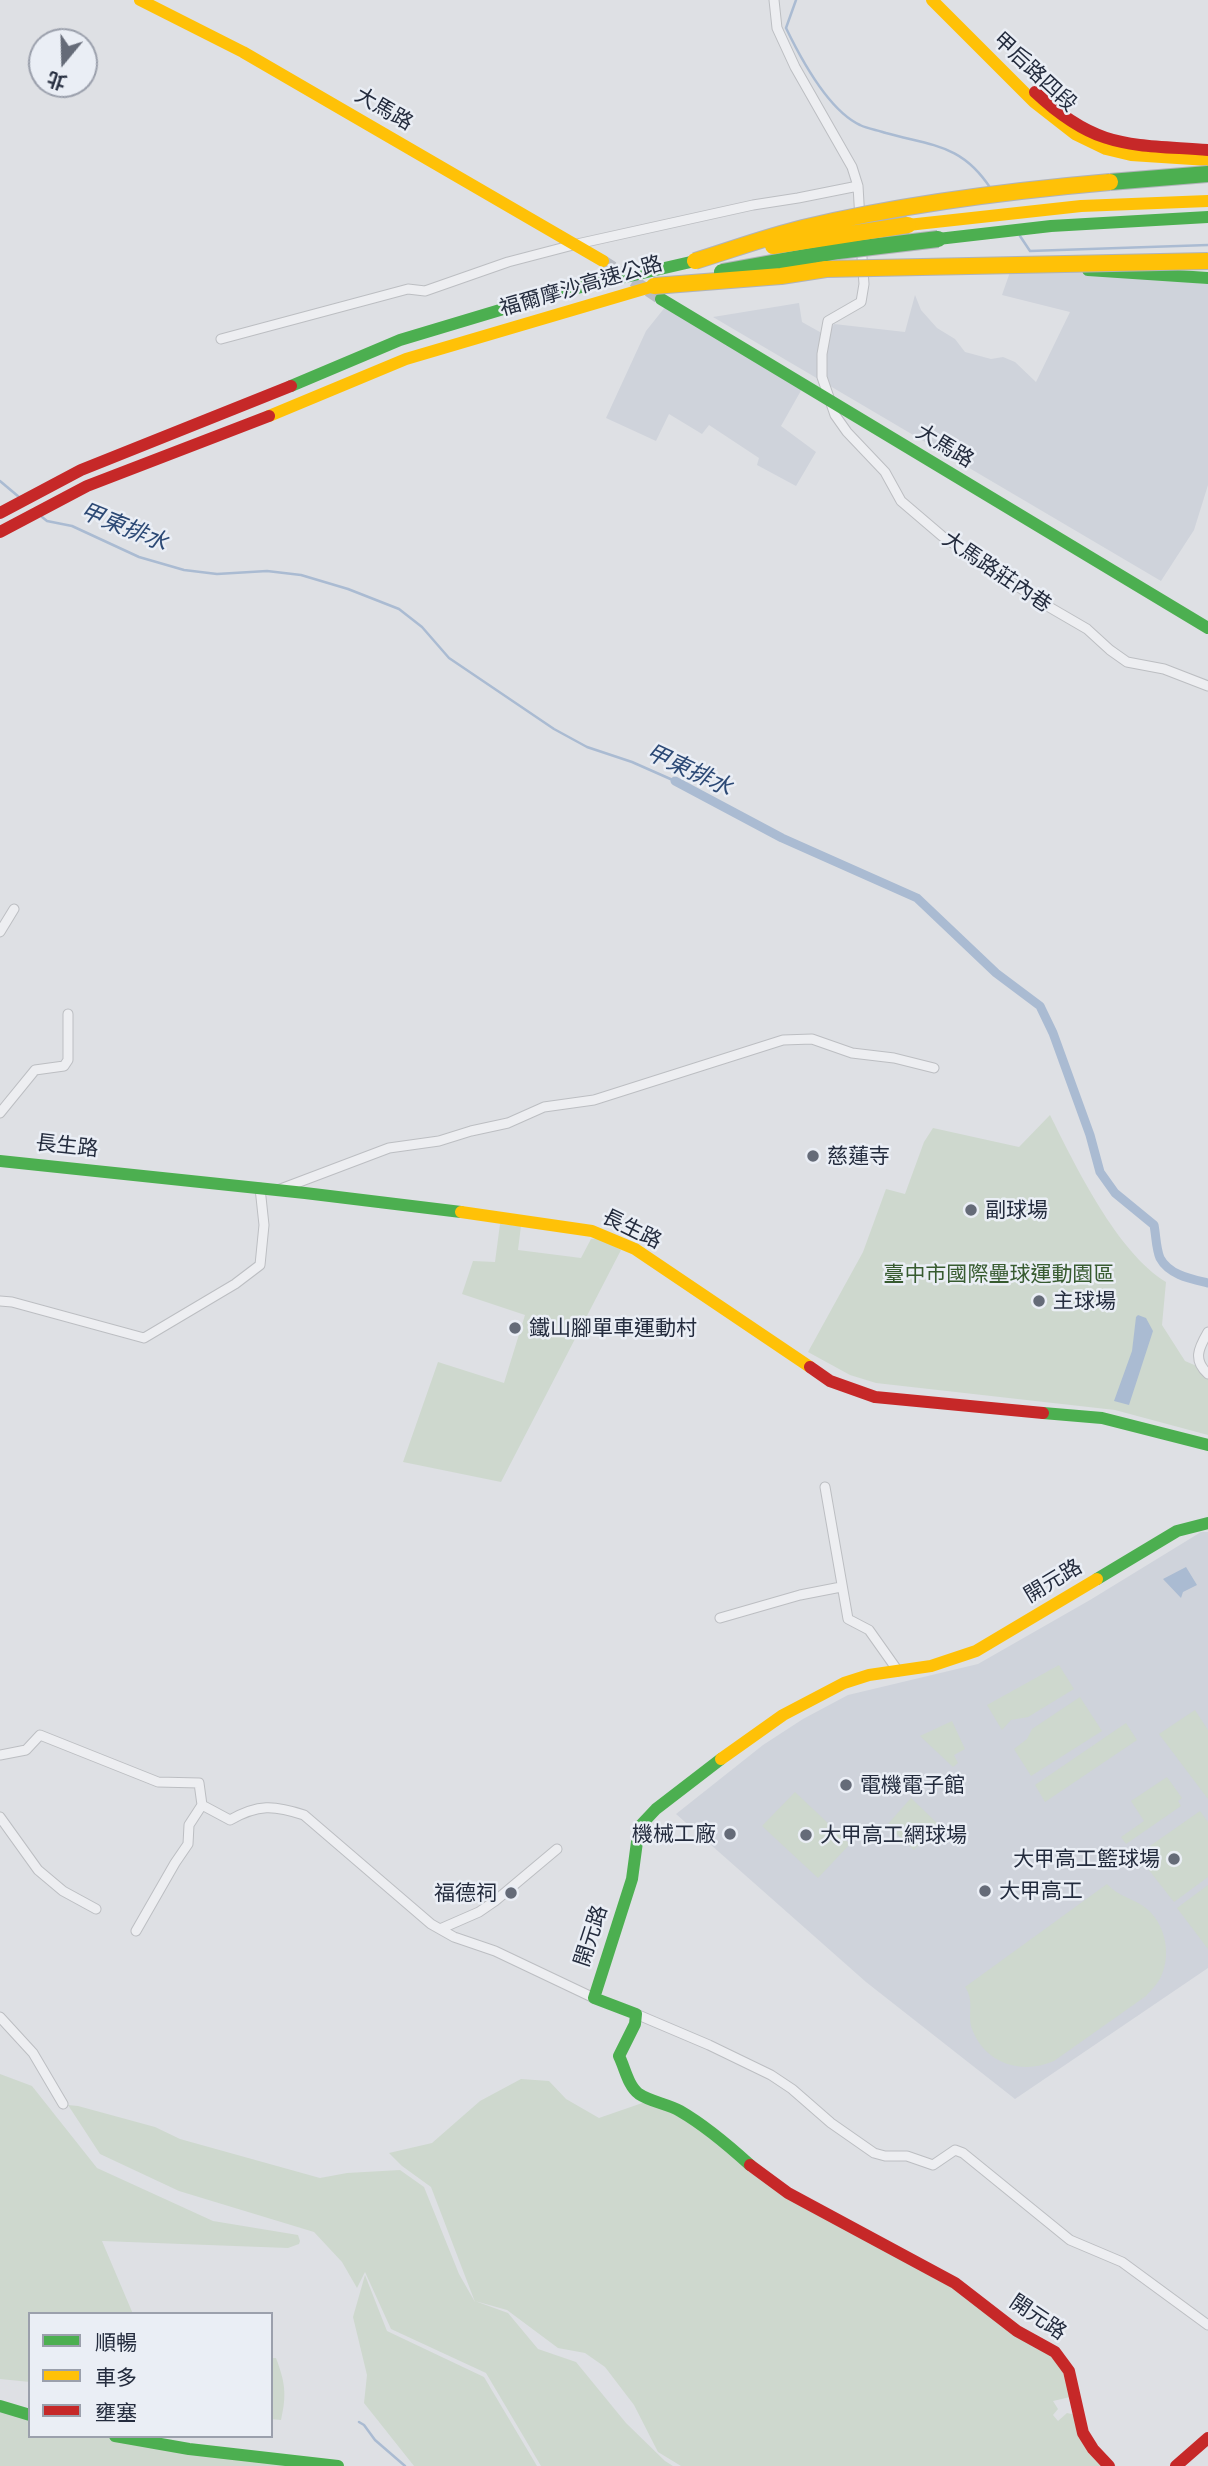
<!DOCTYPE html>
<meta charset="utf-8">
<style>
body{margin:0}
#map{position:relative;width:1208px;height:2466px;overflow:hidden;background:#dee0e4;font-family:"Golos Text","Noto Sans TC",sans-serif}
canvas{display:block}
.legend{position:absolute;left:28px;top:2312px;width:245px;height:126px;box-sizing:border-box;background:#eaeef5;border:2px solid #9ba0ac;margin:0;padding:9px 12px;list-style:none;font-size:21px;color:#242c3e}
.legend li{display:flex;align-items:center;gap:14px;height:35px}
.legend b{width:35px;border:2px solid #9ba0ac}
.north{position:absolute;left:28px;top:28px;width:70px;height:70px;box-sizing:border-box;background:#eaeef5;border:2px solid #9ba0ac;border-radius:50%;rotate:199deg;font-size:19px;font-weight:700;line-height:28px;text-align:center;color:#242c3e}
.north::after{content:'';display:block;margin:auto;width:24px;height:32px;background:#656b78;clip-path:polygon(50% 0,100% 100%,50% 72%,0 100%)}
</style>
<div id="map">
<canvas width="1208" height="2466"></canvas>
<ul class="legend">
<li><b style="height:9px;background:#4caf50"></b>順暢</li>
<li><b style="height:9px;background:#ffc107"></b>車多</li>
<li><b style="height:9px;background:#c62828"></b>壅塞</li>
</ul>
<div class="north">北</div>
</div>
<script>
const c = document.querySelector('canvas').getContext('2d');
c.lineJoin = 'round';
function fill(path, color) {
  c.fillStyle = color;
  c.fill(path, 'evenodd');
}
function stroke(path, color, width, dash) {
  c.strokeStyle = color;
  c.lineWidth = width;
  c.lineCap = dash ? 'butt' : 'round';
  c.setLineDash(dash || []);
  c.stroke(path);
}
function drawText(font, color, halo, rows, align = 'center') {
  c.font = font + ' "Golos Text","Noto Sans TC",sans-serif';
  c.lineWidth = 5;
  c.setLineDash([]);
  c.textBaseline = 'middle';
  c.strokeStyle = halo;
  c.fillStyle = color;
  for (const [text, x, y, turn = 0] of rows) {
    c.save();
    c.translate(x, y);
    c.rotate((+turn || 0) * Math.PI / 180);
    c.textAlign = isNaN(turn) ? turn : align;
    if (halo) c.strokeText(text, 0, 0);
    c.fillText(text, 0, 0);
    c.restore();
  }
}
fill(new Path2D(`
 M1067,271L1208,284V485L1194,530L1161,581L713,317L799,303L802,322L827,336L834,324L905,332L915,295L921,310L937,328L955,339L965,352L991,359L1003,357L1015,362L1036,382L1070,312L1002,295L1010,272Z
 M666,306L803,387L781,426L816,452L796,486L757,465L759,458L709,425L702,434L669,414L656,441L606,418L646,331Z
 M1201,1532H1208V1968L1015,2099L866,1982L676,1814L763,1745L803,1719L848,1695L978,1664L1090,1600Z`), '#cfd3db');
fill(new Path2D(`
 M1050,1115C1076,1167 1117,1252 1166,1282L1162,1325L1185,1361L1199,1367L1208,1378V1435L1115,1410L876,1383L850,1375L808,1352L863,1252L886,1189L905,1194L924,1142L933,1128L1019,1147Z
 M500,1224L521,1226L518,1250L581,1258L591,1239L600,1238L621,1250L501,1482L403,1462L438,1362L504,1383L525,1315L462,1294L473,1261L495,1262Z
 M1059,1665L1074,1689L1028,1717L1011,1720L1002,1730L987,1705Z
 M1080,1697L1102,1731L1031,1776L1014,1749L1027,1739L1032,1729Z
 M1195,1710L1208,1730V1799L1159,1734Z
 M952,1721L965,1749L954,1755L958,1763L953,1767L920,1736Z
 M1126,1723L1137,1740L1045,1802L1035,1785Z
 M1167,1777L1182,1798L1178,1801L1181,1806L1126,1844L1121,1837L1144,1821L1131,1801Z
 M795,1792L850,1844L818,1878L762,1826Z
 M911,1798L938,1824L914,1850L887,1825Z
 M1200,1811L1208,1822V1877L1174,1902L1137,1855Z
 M1107,1884C1118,1897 1134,1898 1147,1909C1165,1924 1171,1953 1162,1974C1159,1983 1152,1989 1146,1996L1054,2061C1022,2075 985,2064 972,2029C967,2014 975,2001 965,1987Z
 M1208,1885V1949L1177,1908Z
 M0,2074L32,2086L97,2168L213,2221L298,2235L300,2241L299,2244L288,2248L102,2241L133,2314H30V2382L0,2379Z
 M521,2079L549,2081L566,2099L599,2118L648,2101L715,2129L795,2193L948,2273L1008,2326L1047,2346L1063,2371L1070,2397L1053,2401L1058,2409L1053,2415L1058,2421L1067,2413L1076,2415L1084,2440L1116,2466H681L658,2452L634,2405L605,2367L585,2353L558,2348L507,2310L475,2301L508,2313L538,2349L576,2362L626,2423L665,2461L673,2466H541L486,2373L391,2329L365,2272L357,2288L342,2262L314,2232L179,2191L100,2154L68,2105L78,2106L155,2127L180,2139L320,2178L347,2173L400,2170L424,2187L459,2274L475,2302L431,2187L402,2166L389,2153L432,2143L480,2101Z
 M365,2275L387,2331L484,2377L537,2466H414L364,2403L367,2375L353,2317Z
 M271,2358H276C285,2382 287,2394 281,2420L271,2419Z
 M0,2405L30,2415V2436H107L160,2446L335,2466H0Z`), '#ced8ce');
fill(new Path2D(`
 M1138,1315L1146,1318L1153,1331L1129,1405L1114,1401L1132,1351L1136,1317Z
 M1186,1567L1197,1585L1183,1592L1181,1598L1163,1579Z`), '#aabbd2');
stroke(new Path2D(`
 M796,0L786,28C801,59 828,110 860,125C868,129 878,130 886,133C932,146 962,144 991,189
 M1020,236L1030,251L1208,245
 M0,481L19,497
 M42,517L47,521L72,526L139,557L184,570L217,574L267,571L301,575L348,589L399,609L422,627L449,658L554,729L587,747L632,762L675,781
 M359,2422L364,2425L375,2440L405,2466`), '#aabbd2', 2.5);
stroke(new Path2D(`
 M675,781L782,838L917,898L996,973L1040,1006L1053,1033L1090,1135L1100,1172L1115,1193L1154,1225C1156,1235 1156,1249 1160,1258C1169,1275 1191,1279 1208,1283`), '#aabbd2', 9);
stroke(new Path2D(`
 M603,261L661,299`), '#b9bcc3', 12, [12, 6]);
const street = new Path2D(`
 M774,0L777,28L795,67L852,167L858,186L860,220
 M861,244L864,284L861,302L828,321L822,354V377L835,415L847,432L885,472L901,501L942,536L1044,604L1087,629L1110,650L1127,662L1164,669L1208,686
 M221,339L408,289L425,291L508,262L577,244L753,205L798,198L858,186
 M0,932L14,909
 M0,1113L35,1070L64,1066L68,1060V1014
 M278,1190L389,1148L439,1141L471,1131L508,1123L544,1107L594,1100L783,1040L812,1039L852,1053L894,1058L934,1068
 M0,1301L12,1302L144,1338L235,1284L260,1265L264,1225L260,1188
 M1208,1332C1198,1349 1193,1360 1208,1374
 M825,1487L848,1619L869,1630L898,1671
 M720,1618L800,1595L841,1587
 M0,1755L26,1750L40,1735L158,1782L199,1783L202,1805L230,1820C258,1804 274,1805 304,1815L431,1924L454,1937L495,1951L594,1998
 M0,1817L38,1870L63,1891L96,1909
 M440,1929L479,1912L495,1901L557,1849
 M136,1931L175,1863L188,1844L189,1825L202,1805
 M636,2014L709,2045L771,2075L792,2089L831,2123L874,2153L885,2156H907L933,2165L955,2150L963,2153L1070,2240L1122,2262L1208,2325
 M0,2017L33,2053L63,2104`);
stroke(street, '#bcbec2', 11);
stroke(street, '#edeef1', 9);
stroke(new Path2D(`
 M938,239L1051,226L1208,217
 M1088,270L1208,278
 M661,299L1208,628
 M291,386L400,340L560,292L695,261
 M0,1161L305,1193L461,1212
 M1043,1413L1102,1418L1208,1445
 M1097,1579L1177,1531L1208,1523
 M721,1759L656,1809L639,1827L632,1879L594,1998L636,2014L635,2024L619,2056C625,2068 628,2086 639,2094C651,2102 668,2104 680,2111C706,2126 728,2145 750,2165
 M0,2406L30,2415
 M115,2436L189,2449L338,2466`), '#4caf50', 12);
stroke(new Path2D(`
 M140,0L243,52L603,261
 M932,0L1034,102L1075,134L1106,149L1131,155L1208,160
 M908,225L1081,206L1208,201
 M269,416L406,359L654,286
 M461,1212L592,1231L635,1249L810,1367
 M721,1759L783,1715L844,1683L869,1675L931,1666L976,1651L1097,1579`), '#ffc107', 12);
stroke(new Path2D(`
 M1035,92C1097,150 1129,144 1208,150
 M0,513L81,470L291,386
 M0,532L87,486L269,416
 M810,1367L830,1381L875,1397L1043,1413
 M750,2165L788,2193L955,2283L1017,2331L1055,2352L1069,2371L1083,2433L1093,2449L1109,2466
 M1176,2466L1208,2438`), '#c62828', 12);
const fastBridge = new Path2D(`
 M1110,182L1208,174
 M722,272L838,251L938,239`);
const slowBridge = new Path2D(`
 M773,246L908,225
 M695,261C731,250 766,237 803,228C903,204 1007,191 1110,182
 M654,286L781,276L826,269L1208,261`);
stroke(fastBridge, '#b0b3b9', 18, []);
stroke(slowBridge, '#b0b3b9', 18, []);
stroke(fastBridge, '#4caf50', 16);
stroke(slowBridge, '#ffc107', 16);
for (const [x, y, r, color] of [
 [813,1156,7,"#656b78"],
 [971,1210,7,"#656b78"],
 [1039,1301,7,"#656b78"],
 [515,1328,7,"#656b78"],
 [846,1785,7,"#656b78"],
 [730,1834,7,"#656b78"],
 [806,1835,7,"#656b78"],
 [1174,1859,7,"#656b78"],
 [985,1891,7,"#656b78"],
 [511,1893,7,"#656b78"]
]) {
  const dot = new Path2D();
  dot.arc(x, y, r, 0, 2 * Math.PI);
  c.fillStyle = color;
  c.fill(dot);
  stroke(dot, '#eaeef5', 2.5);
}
drawText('21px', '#242c3e', '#eaeef5', [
 ["甲后路四段",1035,72,43],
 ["大馬路",384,109,30],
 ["福爾摩沙高速公路",581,286,-16],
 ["大馬路",945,446,31],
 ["大馬路莊內巷",997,572,34],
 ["長生路",67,1146,6],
 ["長生路",632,1229,26],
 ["開元路",1053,1581,-31],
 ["開元路",591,1936,-72],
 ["開元路",1038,2317,34]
]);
drawText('21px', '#242c3e', '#eaeef5', [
 ["慈蓮寺",827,1156],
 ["副球場",985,1210],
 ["主球場",1053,1301],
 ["鐵山腳單車運動村",529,1328],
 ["電機電子館",860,1785],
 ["機械工廠",716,1834,"right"],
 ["大甲高工網球場",820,1835],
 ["大甲高工籃球場",1160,1859,"right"],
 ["大甲高工",999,1891],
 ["福德祠",497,1893,"right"]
], 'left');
drawText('21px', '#375b30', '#eaeef5', [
 ["臺中市國際壘球運動園區",999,1274]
]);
drawText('italic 23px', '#2c4975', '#eaeef5', [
 ["甲東排水",124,527,22],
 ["甲東排水",689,770,25]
]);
</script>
